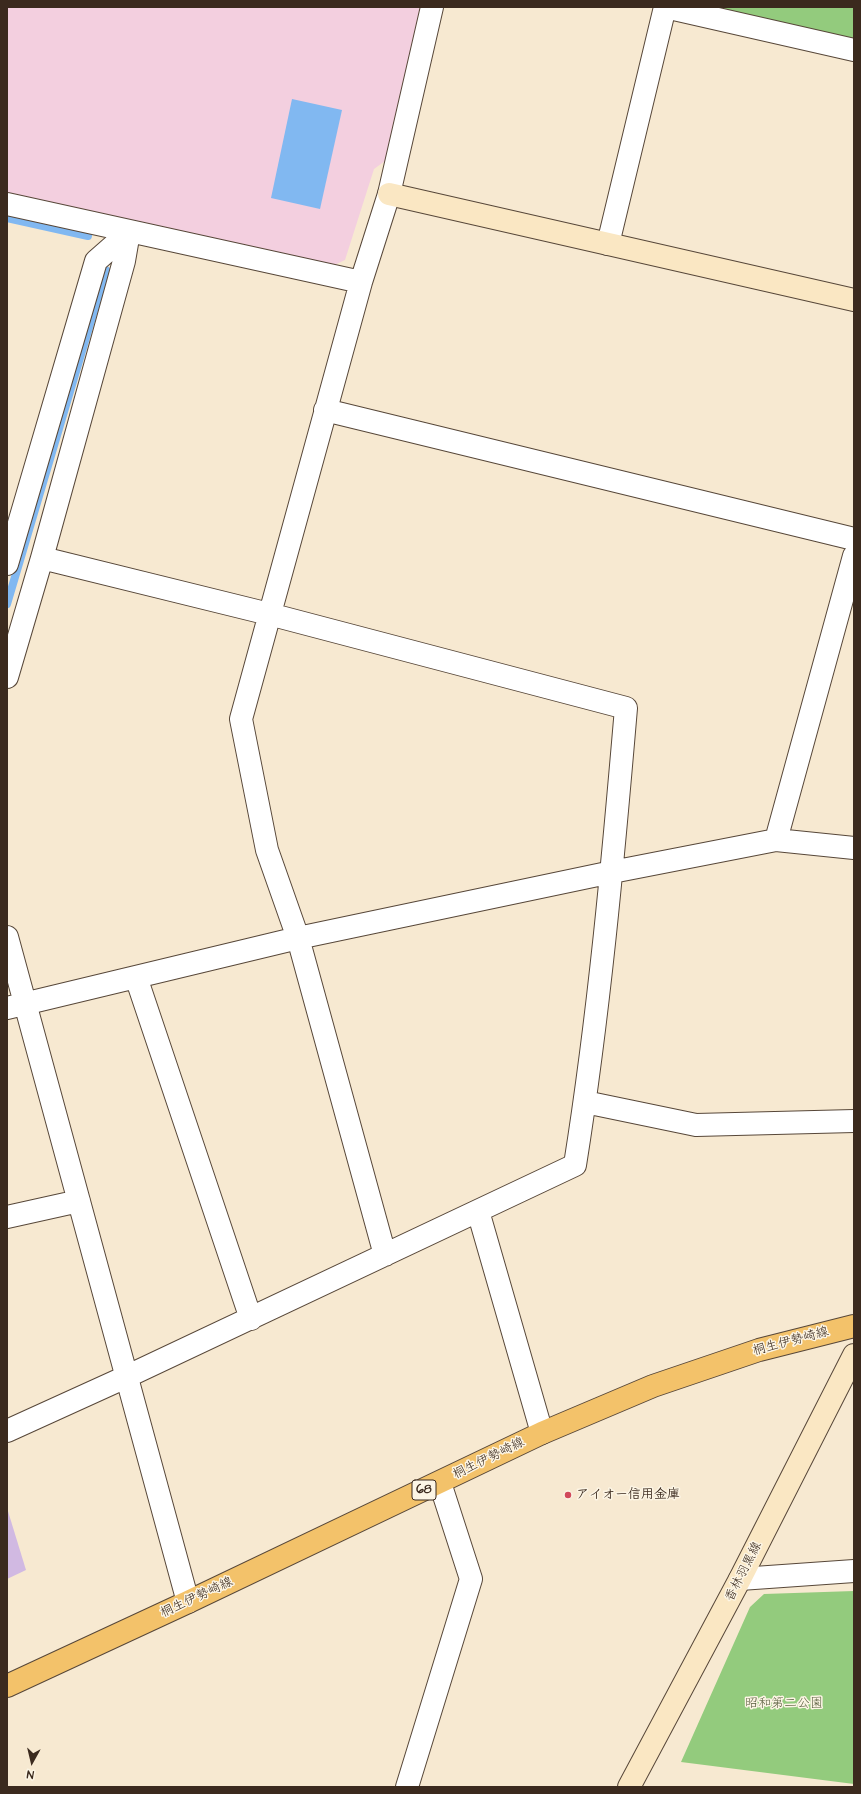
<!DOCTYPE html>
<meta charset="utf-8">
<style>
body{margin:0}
#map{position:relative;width:861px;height:1794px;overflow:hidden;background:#f7e9d1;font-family:"Architects Daughter",sans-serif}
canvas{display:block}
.frame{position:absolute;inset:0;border:8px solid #3b2a1e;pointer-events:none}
.north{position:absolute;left:12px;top:1742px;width:40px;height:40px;-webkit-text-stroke:3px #fcf5e5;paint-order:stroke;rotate:188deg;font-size:11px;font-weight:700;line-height:16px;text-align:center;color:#3b2a1e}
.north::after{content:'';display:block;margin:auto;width:14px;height:18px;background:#3b2a1e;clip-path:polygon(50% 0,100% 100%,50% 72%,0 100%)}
</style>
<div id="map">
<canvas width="861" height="1794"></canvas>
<div class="frame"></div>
<div class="north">N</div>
</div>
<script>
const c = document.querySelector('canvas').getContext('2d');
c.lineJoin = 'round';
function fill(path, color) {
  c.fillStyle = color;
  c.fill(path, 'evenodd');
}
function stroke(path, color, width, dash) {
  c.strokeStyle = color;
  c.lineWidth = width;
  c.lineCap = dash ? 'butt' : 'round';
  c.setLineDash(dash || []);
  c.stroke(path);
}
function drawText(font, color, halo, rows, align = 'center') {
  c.font = font + ' "Architects Daughter","Klee One",sans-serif';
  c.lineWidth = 3;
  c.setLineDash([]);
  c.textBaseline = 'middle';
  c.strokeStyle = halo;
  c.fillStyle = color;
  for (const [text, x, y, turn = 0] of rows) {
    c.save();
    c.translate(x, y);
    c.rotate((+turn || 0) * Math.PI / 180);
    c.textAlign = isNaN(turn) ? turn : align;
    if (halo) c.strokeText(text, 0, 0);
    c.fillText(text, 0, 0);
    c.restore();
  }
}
fill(new Path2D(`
 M7,7H420L385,161L374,169L345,260L330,267L7,193Z`), '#f3cfdf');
fill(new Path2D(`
 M702,7H854V42Z
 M854,1591V1784L681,1762L750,1607L764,1594Z`), '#93cb7d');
fill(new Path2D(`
 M292,99L342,110L320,209L271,198Z`), '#81b8f1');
stroke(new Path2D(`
 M7,218L88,236
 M7,604L106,270`), '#81b8f1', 8);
fill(new Path2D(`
 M7,1508L26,1570L7,1579Z`), '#d1b9e2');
const street = new Path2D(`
 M7,204L361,282
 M608,244L665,7L854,50
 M325,410L854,539
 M7,564L96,261L129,232
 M7,677L42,558L124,261L129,232
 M776,840L854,556
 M7,937L188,1602
 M136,977L251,1319
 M7,1008L298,938L612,872L776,840L854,848
 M585,1102L696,1125L854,1121
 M478,1211L542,1433
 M7,1217L79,1201
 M385,1255L298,938L267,850L241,719L361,282L389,194L432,7
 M7,1431L128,1376L575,1165C599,1014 613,861 626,708L269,614L42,558
 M740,1579L854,1571
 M407,1787L471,1579L440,1483`);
const secondary = new Path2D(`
 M389,194L854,300
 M629,1787L740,1579L854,1355`);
const primary = new Path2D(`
 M7,1686L188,1602L542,1433L653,1386L759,1350L854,1326`);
stroke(street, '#574739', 24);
stroke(secondary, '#574739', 24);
stroke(primary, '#574739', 24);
stroke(street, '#fff', 22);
stroke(secondary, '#fae7c3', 22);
stroke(primary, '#f3c26a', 22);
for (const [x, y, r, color] of [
 [568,1495,4,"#d1495b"]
]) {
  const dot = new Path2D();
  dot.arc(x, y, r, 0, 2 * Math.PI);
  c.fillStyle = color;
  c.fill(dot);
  stroke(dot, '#fcf5e5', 1.5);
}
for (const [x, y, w] of [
 [424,1490,24]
]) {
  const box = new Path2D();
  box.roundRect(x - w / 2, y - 10, w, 20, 3);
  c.fillStyle = '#fcf5e5';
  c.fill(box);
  stroke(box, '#3b2a1e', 1);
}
drawText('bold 12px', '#3b2a1e', null, [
 ["68",424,1490]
]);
drawText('13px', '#3b2a1e', '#fcf5e5', [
 ["桐生伊勢崎線",791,1342,-15],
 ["桐生伊勢崎線",489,1459,-26],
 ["香林羽黒線",744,1572,-63],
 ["桐生伊勢崎線",197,1598,-25]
]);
drawText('bold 13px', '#3b2a1e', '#fcf5e5', [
 ["アイオー信用金庫",576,1495]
], 'left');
drawText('13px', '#555a3a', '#fcf5e5', [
 ["昭和第二公園",784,1704]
]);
</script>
